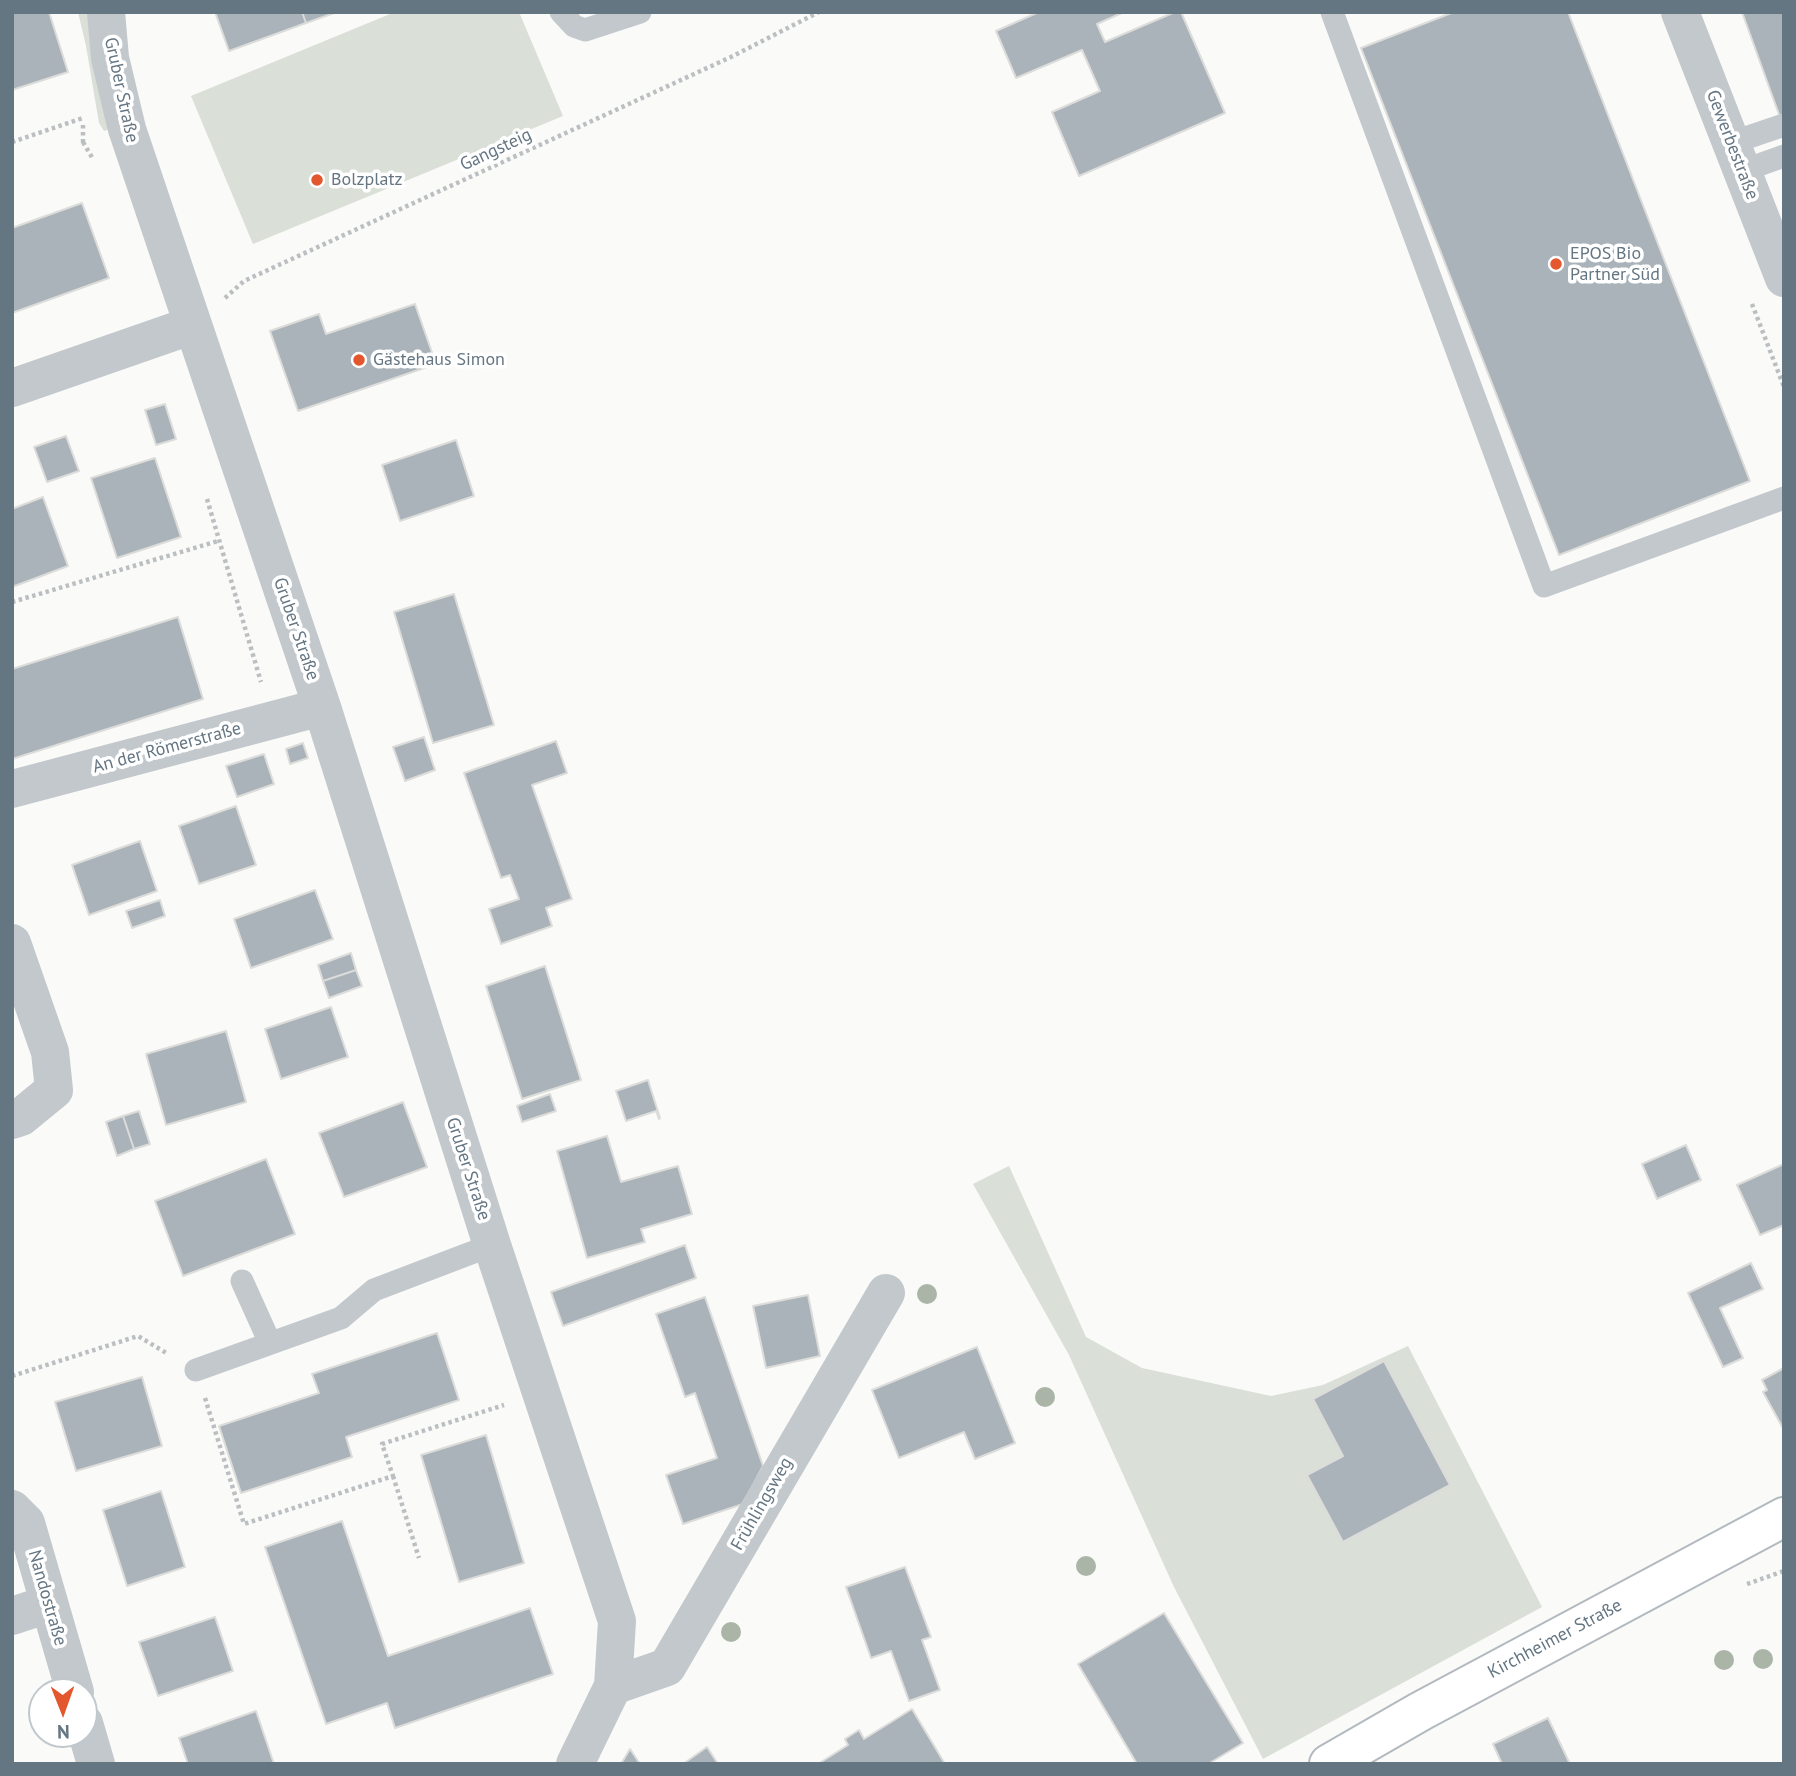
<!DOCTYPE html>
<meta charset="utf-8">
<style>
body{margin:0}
#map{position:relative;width:1796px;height:1776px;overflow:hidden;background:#fafaf8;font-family:"PT Sans",sans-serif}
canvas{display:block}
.frame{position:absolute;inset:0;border:14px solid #657683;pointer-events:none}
.north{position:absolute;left:28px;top:1678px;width:70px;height:70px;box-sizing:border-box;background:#fff;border:2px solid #c1c8cd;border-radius:50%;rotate:179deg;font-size:19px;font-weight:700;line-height:28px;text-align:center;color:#657683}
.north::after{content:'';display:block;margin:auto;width:24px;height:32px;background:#e4572e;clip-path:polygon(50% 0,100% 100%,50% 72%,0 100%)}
</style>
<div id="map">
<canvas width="1796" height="1776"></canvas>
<div class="frame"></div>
<div class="north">N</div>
</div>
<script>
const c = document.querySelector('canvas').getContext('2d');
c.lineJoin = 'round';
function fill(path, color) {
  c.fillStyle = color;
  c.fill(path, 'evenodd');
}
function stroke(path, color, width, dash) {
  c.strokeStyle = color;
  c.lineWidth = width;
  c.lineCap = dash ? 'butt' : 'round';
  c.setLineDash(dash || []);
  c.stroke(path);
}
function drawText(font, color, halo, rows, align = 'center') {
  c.font = font + ' "PT Sans",sans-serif';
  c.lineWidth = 7;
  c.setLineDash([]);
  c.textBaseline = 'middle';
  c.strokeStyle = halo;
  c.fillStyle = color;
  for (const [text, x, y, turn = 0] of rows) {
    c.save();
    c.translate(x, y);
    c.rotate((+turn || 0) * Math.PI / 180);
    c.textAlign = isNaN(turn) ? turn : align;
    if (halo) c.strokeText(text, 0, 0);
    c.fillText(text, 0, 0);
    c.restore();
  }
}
fill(new Path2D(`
 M78,12H96L119,126L104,131L99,123L86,46Z
 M395,12H519L563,116L253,244L191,96Z
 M1009,1166L1086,1337L1142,1368L1271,1396L1323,1385L1408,1346L1542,1607L1263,1759L1174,1587L1069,1355L973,1184Z`), '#dadfd7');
const building = new Path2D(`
 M12,12H49L68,72L12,90Z
 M215,12H302L306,23L229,51Z
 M302,12H337L306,23Z
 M1039,12H1124L1097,24L1105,42L1175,12H1181L1225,113L1079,176L1052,112L1100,91L1082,50L1016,78L996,31Z
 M1454,12H1568L1750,481L1559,555L1361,48Z
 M1742,12H1784V119L1781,120Z
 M82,203L109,278L12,313V228Z
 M415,304L436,364L298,411L270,331L319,314L326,334Z
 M165,404L176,439L156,445L145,410Z
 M66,436L79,471L47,482L34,447Z
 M456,440L474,496L400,521L382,465Z
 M155,458L181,537L117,558L91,478Z
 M43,497L68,566L12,587V509Z
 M454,594L494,725L433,743L394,612Z
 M178,617L203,699L12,759V669Z
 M424,737L435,770L405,781L393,747Z
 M556,741L567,773L532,785L572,899L546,908L552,926L501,944L489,909L519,899L510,875L501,878L464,773Z
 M303,743L308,758L290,764L286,749Z
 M264,754L274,784L237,797L226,766Z
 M236,806L256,865L199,884L179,826Z
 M140,841L157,891L89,915L72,865Z
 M315,890L333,939L251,968L234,919Z
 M160,900L165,916L132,928L126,911Z
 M351,953L356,970L323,981L318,965Z
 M545,966L581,1080L522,1099L486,986Z
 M356,970L362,986L329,998L323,981Z
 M331,1007L348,1057L281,1079L265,1029Z
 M226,1031L246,1102L166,1125L146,1054Z
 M648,1080L660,1118L659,1119L656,1111L626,1121L616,1091Z
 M550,1094L556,1111L522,1122L517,1106Z
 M403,1102L427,1167L344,1197L319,1133Z
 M139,1111L150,1144L134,1149L123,1116Z
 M123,1116L134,1149L117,1156L106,1122Z
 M607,1136L621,1182L678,1166L692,1214L641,1229L645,1242L587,1258L557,1151Z
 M1686,1145L1701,1180L1657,1199L1642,1164Z
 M266,1159L295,1234L183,1276L155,1201Z
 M1784,1164V1225L1760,1235L1737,1185Z
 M685,1245L696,1278L563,1326L551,1292Z
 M1751,1263L1763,1289L1720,1308L1743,1358L1723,1367L1688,1293Z
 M808,1295L820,1356L766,1368L753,1306Z
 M705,1297L763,1466L743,1504L683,1524L666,1475L717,1458L695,1393L685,1397L656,1314Z
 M437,1333L459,1400L346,1437L352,1457L241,1493L219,1426L319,1393L312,1374Z
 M977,1347L1015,1443L975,1459L964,1432L899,1458L872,1390Z
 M1384,1361L1450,1485L1343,1542L1307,1475L1343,1456L1313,1399Z
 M1784,1368V1430L1763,1392L1767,1390L1762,1380Z
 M142,1377L162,1446L76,1471L55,1402Z
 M486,1435L524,1563L459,1582L421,1455Z
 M161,1491L185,1567L127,1586L103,1510Z
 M342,1521L388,1656L530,1608L553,1674L395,1728L387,1703L326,1724L265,1547Z
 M905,1567L931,1637L922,1640L940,1690L909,1701L891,1651L871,1658L846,1587Z
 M1164,1613L1243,1743L1208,1764H1137L1078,1664Z
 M215,1617L233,1671L158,1696L139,1642Z
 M912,1709L945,1764H818L848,1745L845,1739L859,1730L864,1739Z
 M256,1711L274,1764H188L179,1738Z
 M1548,1718L1570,1764H1502L1493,1744Z
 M707,1747L718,1764H683Z
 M630,1749L640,1764H621Z`);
fill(building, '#aab3b9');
stroke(building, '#dcdcda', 2);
const secondary = new Path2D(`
 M1329,1764L1421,1711L1784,1517`);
stroke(secondary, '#b3babf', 42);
stroke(new Path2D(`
 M83,125V142L86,141
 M12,142L83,118
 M83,142L93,159
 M225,298L244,281L731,57L819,12
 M1752,304L1784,387
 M207,499L261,682
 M12,602L218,541
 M12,1376L138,1336L168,1354
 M205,1398L244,1524L393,1476L382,1444L504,1405
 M393,1476L419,1558
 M1747,1584L1784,1571`), '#bbbfc2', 4.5, [3.5, 3.5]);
stroke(new Path2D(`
 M561,12L574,26L585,30L640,12
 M1332,12L1544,586L1784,498
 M1731,143L1784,125
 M1742,171L1784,156
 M242,1281L270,1343
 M196,1370L341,1318L374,1290L492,1245`), '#c3c8cc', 23);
stroke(new Path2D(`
 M106,12L110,58L127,129L322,707L492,1245L617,1621L613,1686L575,1764
 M1680,12L1784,278
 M12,388L193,325
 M12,789L322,707
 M12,943L50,1052L54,1090L21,1117L12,1120
 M12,1509L26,1523L75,1692
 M12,1616L48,1604
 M613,1686L667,1667L886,1293
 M84,1723L96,1764`), '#c3c8cc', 38);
stroke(secondary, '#fff', 38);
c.fillStyle = '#aab4a7';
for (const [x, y] of [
 [927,1294],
 [1045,1397],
 [1086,1566],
 [731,1632],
 [1763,1659],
 [1724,1660]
]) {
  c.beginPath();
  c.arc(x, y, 10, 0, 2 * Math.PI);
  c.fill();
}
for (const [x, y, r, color] of [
 [317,180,7,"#e4572e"],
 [1556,264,7,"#e4572e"],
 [359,360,7,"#e4572e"]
]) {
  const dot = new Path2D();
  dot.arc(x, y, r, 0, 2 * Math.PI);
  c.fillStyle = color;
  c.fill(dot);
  stroke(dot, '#fff', 2.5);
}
drawText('18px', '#657683', '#fff', [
 ["Gruber Straße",121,90,78],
 ["Gewerbestraße",1732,145,69],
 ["Gangsteig",496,150,-25],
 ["Gruber Straße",296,629,71],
 ["An der Römerstraße",167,748,-15],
 ["Gruber Straße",468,1169,72],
 ["Frühlingsweg",762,1504,-60],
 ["Nandostraße",47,1598,74],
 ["Kirchheimer Straße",1555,1639,-28]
]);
drawText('18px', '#657683', '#fff', [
 ["Bolzplatz",331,180],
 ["EPOS Bio",1570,254],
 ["Partner Süd",1570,275],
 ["Gästehaus Simon",373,360]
], 'left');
</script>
